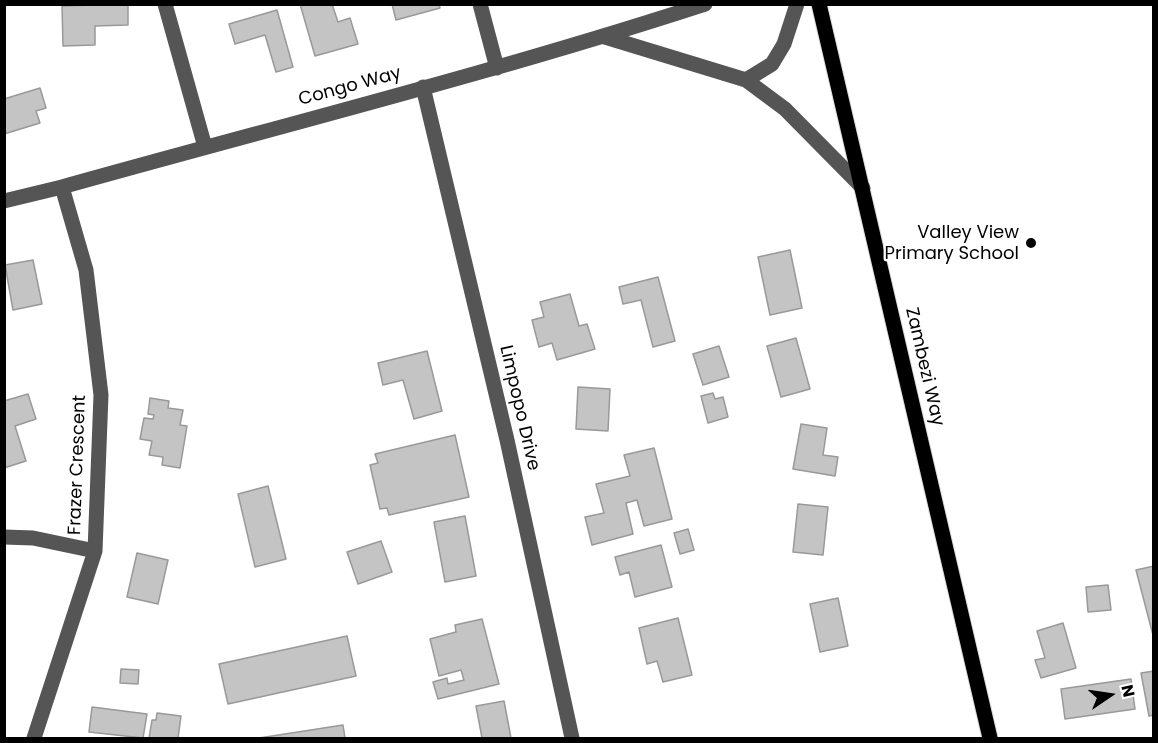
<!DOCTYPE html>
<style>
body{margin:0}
#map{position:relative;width:1158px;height:743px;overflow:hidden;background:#fff;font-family:Poppins,sans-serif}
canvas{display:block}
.frame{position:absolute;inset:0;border:6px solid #000;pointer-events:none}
.north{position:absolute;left:1080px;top:665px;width:60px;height:60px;-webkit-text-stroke:4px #fff;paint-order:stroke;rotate:77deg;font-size:16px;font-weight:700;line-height:24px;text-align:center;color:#000}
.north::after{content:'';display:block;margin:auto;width:21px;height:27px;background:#000;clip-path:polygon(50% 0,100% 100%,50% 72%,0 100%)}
</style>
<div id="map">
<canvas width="1158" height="743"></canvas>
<div class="frame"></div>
<div class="north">N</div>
</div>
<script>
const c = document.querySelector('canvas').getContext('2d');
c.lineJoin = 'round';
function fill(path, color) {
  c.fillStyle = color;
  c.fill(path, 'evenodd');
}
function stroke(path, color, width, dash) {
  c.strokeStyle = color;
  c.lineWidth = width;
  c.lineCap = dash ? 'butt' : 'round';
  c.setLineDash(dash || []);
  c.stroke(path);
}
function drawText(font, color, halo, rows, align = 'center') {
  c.font = font + ' Poppins,sans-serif';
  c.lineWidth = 4.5;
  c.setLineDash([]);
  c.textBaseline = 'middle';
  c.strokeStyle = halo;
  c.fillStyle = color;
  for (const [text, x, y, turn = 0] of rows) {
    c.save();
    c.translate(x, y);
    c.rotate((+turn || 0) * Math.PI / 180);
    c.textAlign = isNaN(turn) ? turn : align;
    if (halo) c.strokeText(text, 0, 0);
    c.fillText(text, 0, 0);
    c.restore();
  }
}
const building = new Path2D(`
 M128,4V25L95,26V45L63,46L62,6Z
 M300,4H332L338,22L350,18L358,44L315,56Z
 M392,4H439L440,8L396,20Z
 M277,10L293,67L276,72L265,35L235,44L229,24Z
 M40,88L46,108L36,111L40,123L4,134V99Z
 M790,250L802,308L770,315L758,257Z
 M33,260L42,304L13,310L5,265Z
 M658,277L675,341L653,347L641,300L623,304L619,287Z
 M570,294L579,326L587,324L595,349L557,360L552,343L539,347L532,320L544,317L540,302Z
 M796,338L810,389L781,397L767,346Z
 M719,346L729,377L703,385L693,354Z
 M427,351L442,411L414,419L403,380L383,385L378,363Z
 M578,387L610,389L608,431L576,429Z
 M713,393L715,399L723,397L728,417L708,423L701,396Z
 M28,394L36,419L15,426L26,461L4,468V401Z
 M150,398L169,401L168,408L183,410L180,425L187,426L180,468L162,465L163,457L149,455L152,441L140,439L144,418L153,419L154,415L148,414Z
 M801,424L827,428L823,455L838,457L835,476L793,469Z
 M455,435L469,497L389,515L387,508L380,509L370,465L378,463L375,454Z
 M654,448L672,519L644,526L637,500L626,503L633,534L592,545L585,517L604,513L596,484L630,476L624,455Z
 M268,486L286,559L255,567L238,494Z
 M798,504L828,507L823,555L793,552Z
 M465,516L476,576L445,582L434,522Z
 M688,529L694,550L680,554L674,533Z
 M381,541L392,572L358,584L347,552Z
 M661,545L672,587L635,597L629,572L620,575L615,557Z
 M137,553L168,560L158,604L127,597Z
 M1154,566V639L1136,570Z
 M1108,585L1111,610L1088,612L1086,587Z
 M838,598L848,646L820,652L810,604Z
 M678,618L692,675L663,682L657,661L647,664L639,628Z
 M482,619L499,684L438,699L433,682L447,678L448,684L464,680L461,670L439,676L430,639L456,632L455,625Z
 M1063,623L1076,668L1041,678L1035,660L1045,658L1037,631Z
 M347,636L356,676L228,704L219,664Z
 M121,669L139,670L138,684L120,683Z
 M1154,671V715L1149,716L1141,673Z
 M1131,679L1135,709L1065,719L1061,689Z
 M504,701L511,738H482L476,706Z
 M92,707L147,714L143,738L89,732Z
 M157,713L181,716L178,738H149L152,720H156Z
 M343,725L345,738H259Z`);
fill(building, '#c4c4c4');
stroke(building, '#999', 1.5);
const major = new Path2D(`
 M819,4L990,738`);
stroke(major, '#dbdbdb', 17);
stroke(new Path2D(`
 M165,4L205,147
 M480,4L497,68
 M605,37L746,80L785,109L863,188
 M746,80L772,64L784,44L797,4
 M423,87L507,440L572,738
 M4,201L62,187C276,127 493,73 705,4
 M4,537L33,538L95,551
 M34,738L95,551L101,395L86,270L62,187`), '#555', 15);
stroke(major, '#000', 15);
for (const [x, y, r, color] of [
 [1031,243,6,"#000"]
]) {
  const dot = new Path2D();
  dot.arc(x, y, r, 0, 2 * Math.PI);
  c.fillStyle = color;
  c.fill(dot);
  stroke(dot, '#fff', 2);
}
drawText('18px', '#000', '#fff', [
 ["Congo Way",350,87,-15],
 ["Zambezi Way",924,367,77],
 ["Limpopo Drive",519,408,77],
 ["Frazer Crescent",78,465,-88]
]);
drawText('18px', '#000', '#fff', [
 ["Valley View",1019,233],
 ["Primary School",1019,254]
], 'right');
</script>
